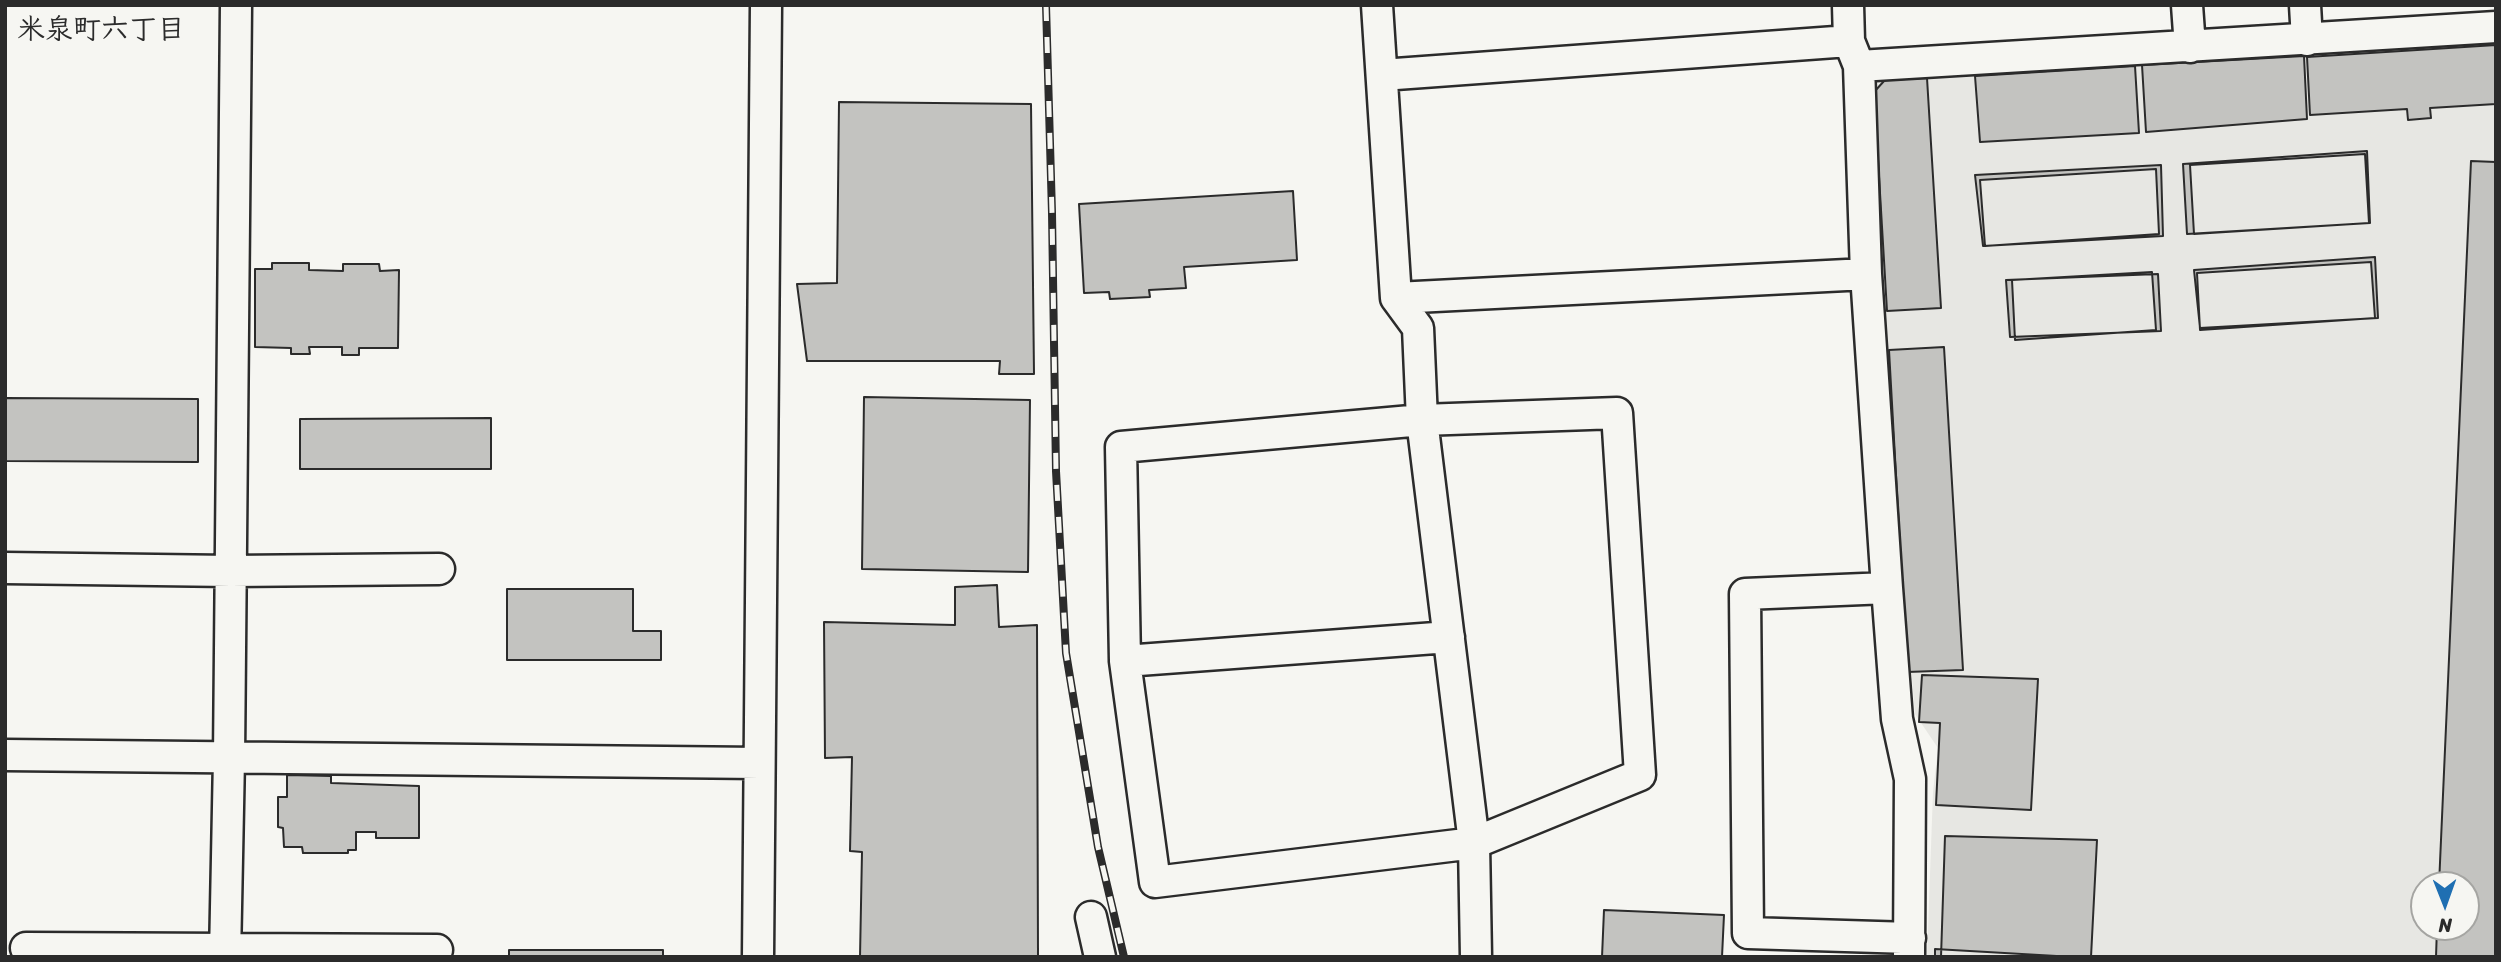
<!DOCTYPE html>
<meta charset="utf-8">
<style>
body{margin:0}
#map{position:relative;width:2501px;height:962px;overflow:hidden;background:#f6f6f2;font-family:Sriracha,sans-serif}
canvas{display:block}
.frame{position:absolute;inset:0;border:7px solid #2b2b2b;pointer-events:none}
.north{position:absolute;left:2410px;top:871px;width:70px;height:70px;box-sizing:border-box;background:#f6f6f2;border:2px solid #a5a5a2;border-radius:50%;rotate:179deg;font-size:19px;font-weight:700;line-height:28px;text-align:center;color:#2b2b2b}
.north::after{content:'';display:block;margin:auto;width:24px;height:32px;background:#1f6fb2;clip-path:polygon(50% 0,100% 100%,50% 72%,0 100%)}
</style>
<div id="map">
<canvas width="2501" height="962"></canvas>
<div class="frame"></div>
<div class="north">N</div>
</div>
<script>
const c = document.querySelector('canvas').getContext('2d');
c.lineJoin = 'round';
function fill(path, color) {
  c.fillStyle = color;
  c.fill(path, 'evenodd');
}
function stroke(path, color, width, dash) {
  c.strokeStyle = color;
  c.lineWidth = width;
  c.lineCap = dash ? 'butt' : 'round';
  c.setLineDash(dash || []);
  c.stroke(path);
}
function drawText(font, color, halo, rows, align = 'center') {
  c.font = font + ' Sriracha,"Klee One",sans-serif';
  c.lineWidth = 6;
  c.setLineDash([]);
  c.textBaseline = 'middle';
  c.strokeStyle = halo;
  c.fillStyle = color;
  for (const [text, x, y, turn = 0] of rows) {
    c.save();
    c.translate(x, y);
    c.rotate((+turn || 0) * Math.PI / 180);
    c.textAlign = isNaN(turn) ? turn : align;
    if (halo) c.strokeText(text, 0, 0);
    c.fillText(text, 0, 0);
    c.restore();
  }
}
fill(new Path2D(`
 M2496,45V957H1927L1933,792L1938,748L1915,714L1883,334L1876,78ZM2424,885H2466V927H2424Z`), '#e7e7e3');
const building = new Path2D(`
 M2496,45V104L2430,108L2431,118L2408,120L2407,109L2310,115L2307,57Z
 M2304,56L2307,119L2146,132L2142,65Z
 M2135,66L2139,133L1980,142L1975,76Z
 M1927,78L1941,308L1887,311L1874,92L1885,80Z
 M839,102L1031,104L1034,374H999L1000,361H807L797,284L837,283Z
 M2367,151L2370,223L2187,234L2183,164Z
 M2365,154L2369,223L2194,234L2190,165Z
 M2471,161L2496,162V957H2436L2437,927H2466V885H2439Z
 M2161,165L2163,236L1983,246L1975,175Z
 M2156,169L2159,234L1985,246L1980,180Z
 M1293,191L1297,260L1184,267L1186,288L1149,290L1150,297L1110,299L1109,292L1084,293L1079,204Z
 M2375,257L2378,318L2200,328L2194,270Z
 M2371,262L2375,318L2200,330L2197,273Z
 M272,263H309V270L343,271V264H379L380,271L399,270L398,348H359V355H342V347H309L310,354H291V348L255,347V269H272Z
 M2152,272L2156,330L2015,340L2012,280Z
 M2158,274L2161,331L2010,337L2006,280Z
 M1944,347L1963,670L1907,672L1889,350Z
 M864,397L1030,400L1028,572L862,569Z
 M5,398L198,399V462L5,461Z
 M491,418V469H300V419Z
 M997,585L999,627L1037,625L1038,957H860L862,852L850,851L852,757L825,758L824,622L955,625V587Z
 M507,589H633V631H661V660H507Z
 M1922,675L2038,679L2031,810L1936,805L1940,723L1919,722Z
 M287,775L331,776V783L419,786V838H376V832H356V850H348V853H303L302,847H284L283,828L278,827V797H287Z
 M1945,836L2097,840L2091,957H1941Z
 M1604,910L1724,915L1722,957H1602Z
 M1935,949L2074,957H1935Z
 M509,950H663V957H509Z`);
fill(building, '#c3c3c0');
stroke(building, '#2b2b2b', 2);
const minor = new Path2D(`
 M1377,5L1396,298L1418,328L1422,420L1474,843L1476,957
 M1848,5L1849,41L1859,66L1866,274L1887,588L1897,719L1910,779L1909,957
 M2187,5L2190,47
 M2305,5L2307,40
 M1859,66L2496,27
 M1382,75L1849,41
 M1396,298L1866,274
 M1617,413L1640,775L1474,843L1155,882L1125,661L1121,447L1422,420Z
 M5,568L231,571L439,569
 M1887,588L1745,594L1748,933L1910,938
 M1125,661L1449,637
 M5,755L759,763
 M1091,917L1100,957
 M26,948L437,950
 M225,957L229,758L236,5
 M758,957L766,5`);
stroke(minor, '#2b2b2b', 35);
stroke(minor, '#f6f6f2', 30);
const rail = new Path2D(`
 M1046,5L1052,213L1056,471L1066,653L1098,847L1124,957`);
stroke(rail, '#2b2b2b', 8);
stroke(rail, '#f6f6f2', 5, [16]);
drawText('bold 28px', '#2b2b2b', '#f6f6f2', [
 ["米泉町六丁目",101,31]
]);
</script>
